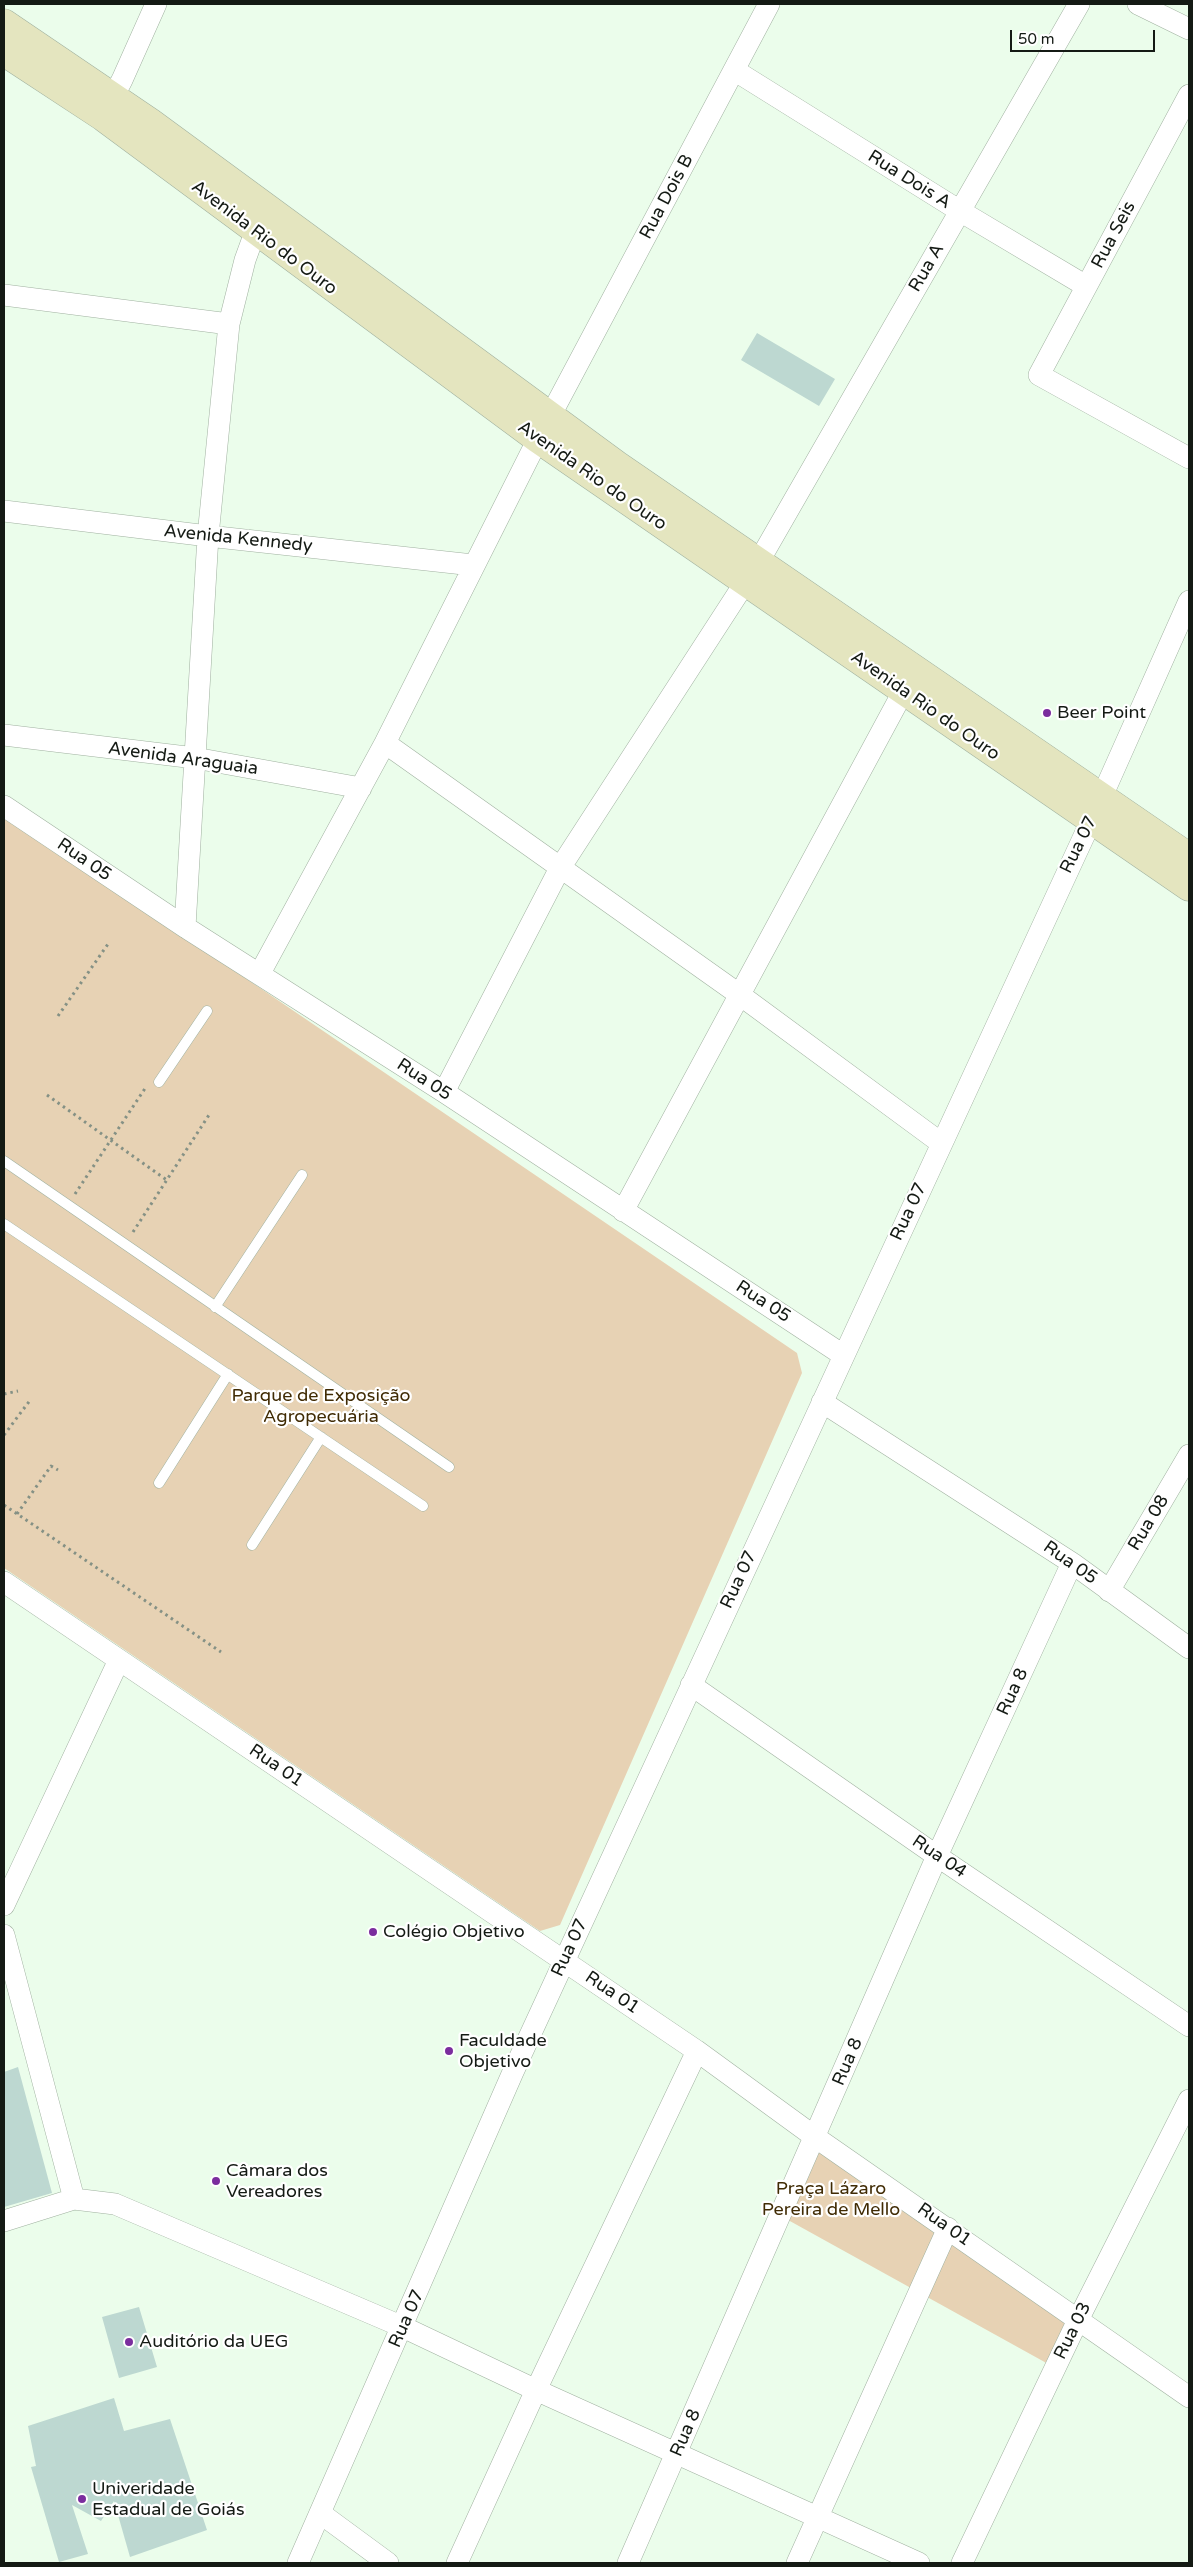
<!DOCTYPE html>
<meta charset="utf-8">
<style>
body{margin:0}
#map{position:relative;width:1193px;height:2567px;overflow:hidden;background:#ebfdeb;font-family:"Varela Round",sans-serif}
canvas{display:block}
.frame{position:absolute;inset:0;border:5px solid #141a14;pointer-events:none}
.scale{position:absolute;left:1010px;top:30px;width:145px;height:22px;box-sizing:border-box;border:2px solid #141a14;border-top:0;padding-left:6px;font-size:15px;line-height:18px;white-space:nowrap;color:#141a14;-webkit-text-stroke:4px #fff;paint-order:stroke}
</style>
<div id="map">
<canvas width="1193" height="2567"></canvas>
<div class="frame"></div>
<div class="scale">50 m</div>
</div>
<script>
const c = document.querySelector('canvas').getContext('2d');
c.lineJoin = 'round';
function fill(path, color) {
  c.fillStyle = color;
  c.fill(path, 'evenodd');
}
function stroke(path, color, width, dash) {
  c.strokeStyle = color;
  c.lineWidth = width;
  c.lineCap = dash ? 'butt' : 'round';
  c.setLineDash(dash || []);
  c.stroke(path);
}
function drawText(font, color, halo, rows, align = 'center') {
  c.font = font + ' "Varela Round",sans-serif';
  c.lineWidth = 4.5;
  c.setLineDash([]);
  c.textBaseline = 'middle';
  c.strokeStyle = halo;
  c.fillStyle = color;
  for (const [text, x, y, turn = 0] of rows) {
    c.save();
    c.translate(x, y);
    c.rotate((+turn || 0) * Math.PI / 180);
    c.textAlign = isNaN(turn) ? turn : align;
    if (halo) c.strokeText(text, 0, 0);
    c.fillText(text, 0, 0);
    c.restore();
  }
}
fill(new Path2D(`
 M4,814L797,1353L802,1373L560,1925L540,1931L4,1568Z
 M815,2137L1069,2321L1050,2365L779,2215Z`), '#e7d2b4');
fill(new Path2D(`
 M757,333L835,379L819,406L741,360Z
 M18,2067L52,2193L4,2207V2072Z
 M139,2307L157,2367L119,2378L102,2317Z
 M114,2398L124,2431L170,2419L207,2530L130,2557L114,2501L101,2521L72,2505L88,2554L59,2562L31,2467L36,2466L28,2426Z`), '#bdd8d1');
const lane = new Path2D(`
 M159,1082L207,1011
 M4,1161L449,1467
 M4,1224L423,1506
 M215,1307L302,1175
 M159,1483L228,1374
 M252,1545L321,1437`);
const street = new Path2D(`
 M1138,4L1189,29
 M734,70L960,211L1086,286
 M1189,95L1039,375L1189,458
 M106,110L122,80L156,4
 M4,295L229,324
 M4,511L208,536L473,565
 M4,735L195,758L361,788
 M385,743L740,995L941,1143
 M4,806L185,927L444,1092L843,1355
 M185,927L208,536L229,324L245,260L261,216
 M260,973L385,743L538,439L769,4
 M444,1092L560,868L759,561L1079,4
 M623,1211L903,692
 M822,1402L1072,1563L1189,1648
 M4,1582L697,2051L815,2137L1189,2397
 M1109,1591L1189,1455
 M691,1685L937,1856L1189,2026
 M4,1905L119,1660
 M4,1935L74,2199
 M4,2221L74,2199L115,2204L403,2327L536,2390L919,2563
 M320,2513L388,2563
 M298,2563L513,2072L1091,821L1189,601
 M457,2563L536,2390L697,2051
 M628,2563L937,1856L1072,1563
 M797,2563L948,2228
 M962,2563L1078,2320L1189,2100`);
const secondary = new Path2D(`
 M4,23L150,122L617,465L1189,857
 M4,52L103,117L538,439L1189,887`);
stroke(lane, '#a0b1a0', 11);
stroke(street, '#a0b1a0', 22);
stroke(secondary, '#a0b1a0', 29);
stroke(new Path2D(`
 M58,1016L108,944
 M47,1095L168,1181
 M75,1194L146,1087
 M133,1232L209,1115
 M4,1394L18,1391
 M4,1435L31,1399
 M4,1505L221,1652
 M17,1514L51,1466L58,1470`), '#859185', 3, [2.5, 4]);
stroke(lane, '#fff', 10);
stroke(street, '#fff', 21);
stroke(secondary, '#e4e5bf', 28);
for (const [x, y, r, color] of [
 [1047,713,5,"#7b2d9e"],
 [373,1932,5,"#7b2d9e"],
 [449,2051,5,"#7b2d9e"],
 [216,2181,5,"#7b2d9e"],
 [129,2342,5,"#7b2d9e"],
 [82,2499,5,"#7b2d9e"]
]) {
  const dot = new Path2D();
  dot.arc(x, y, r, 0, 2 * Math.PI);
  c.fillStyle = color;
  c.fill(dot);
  stroke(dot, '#fff', 2);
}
drawText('18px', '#141a14', '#fff', [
 ["Rua Dois A",909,180,32],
 ["Rua Dois B",667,197,-62],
 ["Rua Seis",1114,235,-62],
 ["Avenida Rio do Ouro",264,238,37],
 ["Rua A",927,268,-60],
 ["Avenida Rio do Ouro",592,476,35],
 ["Avenida Kennedy",238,539,6],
 ["Avenida Rio do Ouro",925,706,35],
 ["Avenida Araguaia",183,759,8],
 ["Rua 07",1079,845,-64],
 ["Rua 05",84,860,34],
 ["Rua 05",424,1080,33],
 ["Rua 07",909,1212,-65],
 ["Rua 05",763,1302,33],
 ["Rua 08",1149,1523,-59],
 ["Rua 05",1070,1563,35],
 ["Rua 07",739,1580,-65],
 ["Rua 8",1013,1692,-65],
 ["Rua 01",276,1766,34],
 ["Rua 04",939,1857,34],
 ["Rua 07",570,1948,-65],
 ["Rua 01",612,1993,34],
 ["Rua 8",848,2062,-67],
 ["Rua 01",944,2225,35],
 ["Rua 07",407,2319,-66],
 ["Rua 03",1073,2331,-64],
 ["Rua 8",686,2433,-66]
]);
drawText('18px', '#141a14', '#fff', [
 ["Beer Point",1057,713],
 ["Colégio Objetivo",383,1932],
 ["Faculdade",459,2041],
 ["Objetivo",459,2062],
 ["Câmara dos",226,2171],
 ["Vereadores",226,2192],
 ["Auditório da UEG",139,2342],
 ["Univeridade",92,2489],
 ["Estadual de Goiás",92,2510]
], 'left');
drawText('18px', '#402b04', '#fff', [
 ["Parque de Exposição",321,1396],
 ["Agropecuária",321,1417],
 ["Praça Lázaro",831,2189],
 ["Pereira de Mello",831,2210]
]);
</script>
